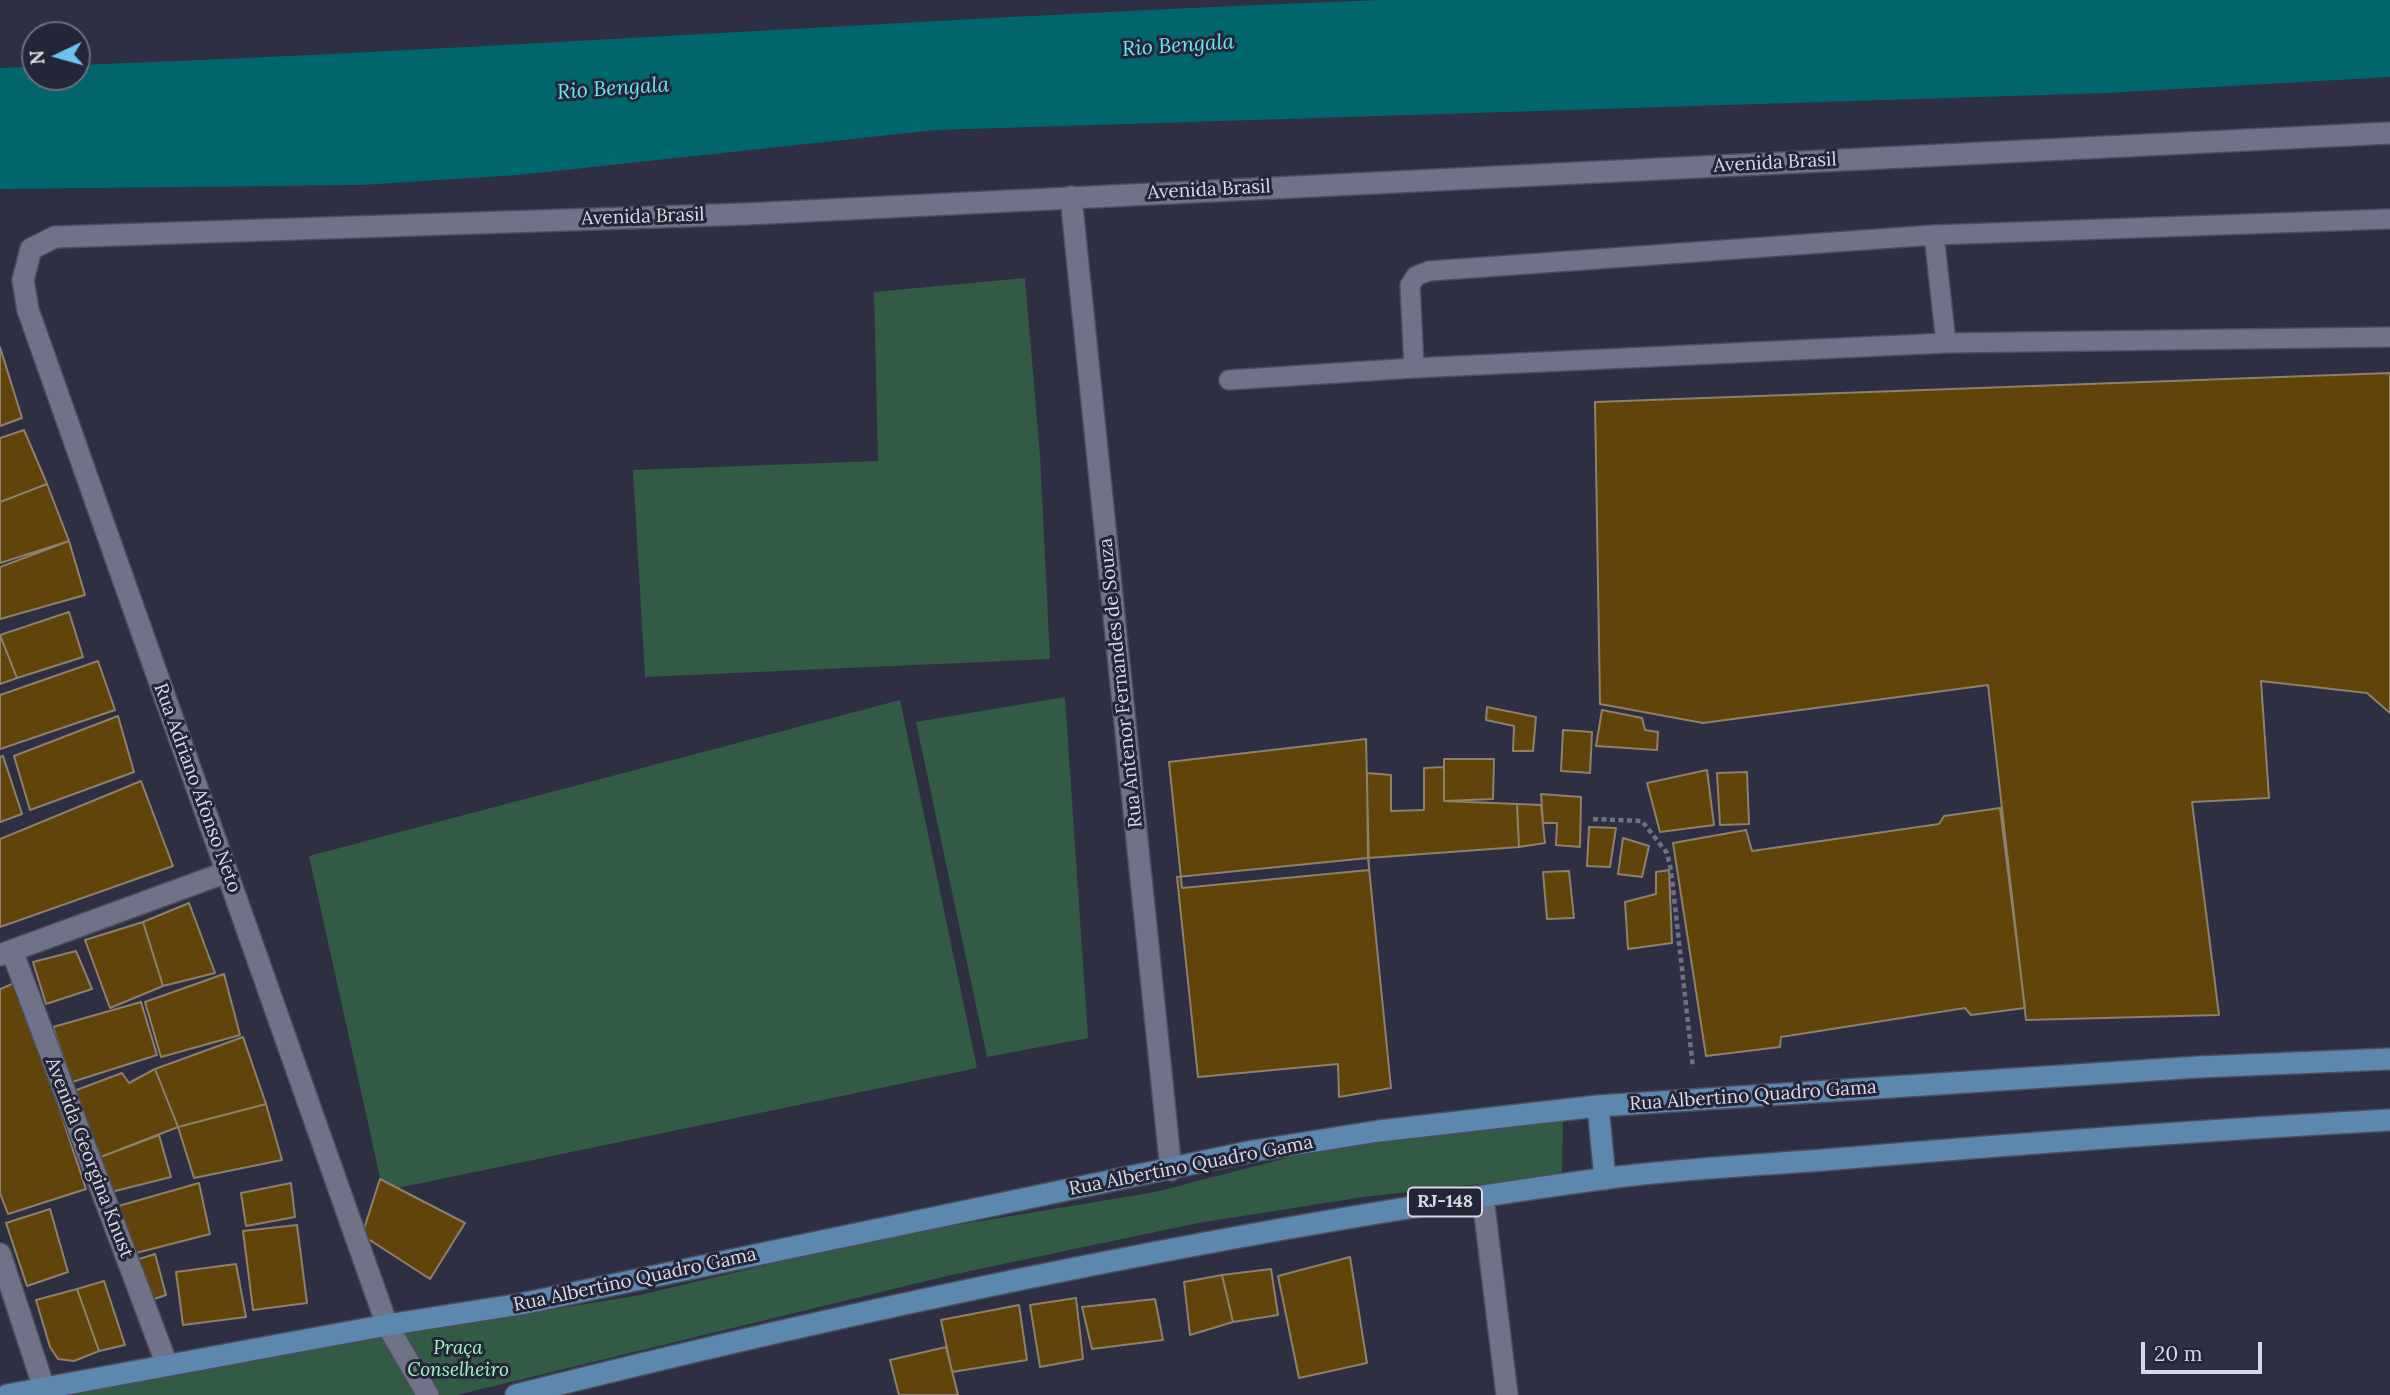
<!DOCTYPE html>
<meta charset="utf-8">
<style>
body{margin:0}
#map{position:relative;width:2390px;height:1395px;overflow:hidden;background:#2e2f42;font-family:Lora,serif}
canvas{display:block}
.north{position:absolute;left:21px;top:21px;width:70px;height:70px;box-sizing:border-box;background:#242537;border:2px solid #6c6d7d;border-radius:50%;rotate:265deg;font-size:19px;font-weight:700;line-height:28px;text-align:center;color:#d8d9e5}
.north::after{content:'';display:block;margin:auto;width:24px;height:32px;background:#6bc3f2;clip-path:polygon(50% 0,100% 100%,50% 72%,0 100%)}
.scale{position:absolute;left:2141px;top:1342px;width:121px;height:32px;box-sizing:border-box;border:4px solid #d8d9e5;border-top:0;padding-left:9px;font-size:21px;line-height:24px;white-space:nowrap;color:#d8d9e5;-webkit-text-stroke:5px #242537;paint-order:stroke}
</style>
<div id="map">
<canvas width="2390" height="1395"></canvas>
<div class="north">N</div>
<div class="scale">20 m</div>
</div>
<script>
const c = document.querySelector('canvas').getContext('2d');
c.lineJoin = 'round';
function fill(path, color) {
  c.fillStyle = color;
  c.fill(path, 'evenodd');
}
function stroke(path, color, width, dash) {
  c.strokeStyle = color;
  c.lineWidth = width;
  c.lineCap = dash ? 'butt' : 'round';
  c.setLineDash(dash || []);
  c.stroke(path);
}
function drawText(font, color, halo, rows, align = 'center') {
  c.font = font + ' Lora,serif';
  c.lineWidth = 6;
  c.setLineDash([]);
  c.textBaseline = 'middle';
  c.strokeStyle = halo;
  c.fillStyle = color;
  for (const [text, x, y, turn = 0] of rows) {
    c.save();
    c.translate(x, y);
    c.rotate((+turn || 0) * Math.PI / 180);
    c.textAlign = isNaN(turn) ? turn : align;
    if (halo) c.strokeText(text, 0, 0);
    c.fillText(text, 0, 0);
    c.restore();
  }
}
fill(new Path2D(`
 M1025,278L1040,455L1050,659L645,677L633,470L878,461L874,292Z
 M1065,697L1088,1038L987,1057L916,722Z
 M900,700L977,1068L383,1191L309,856Z
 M1563,1112L1562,1175L1363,1197L1198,1223L951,1275L457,1395H62L366,1335L368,1340L640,1295L885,1237L1155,1192L1353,1141Z`), '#335a44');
fill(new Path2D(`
 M1382,0H2390V77L2106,93L936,130L518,175L361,185L0,189V68L35,67V77H77V65C512,49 947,16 1382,0Z`), '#00666b');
const building = new Path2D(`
 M0,347L22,418L0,426Z
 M2390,373V713L2367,693L2261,681L2269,798L2192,802L2219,1015L2026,1020L1988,685L1703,723L1600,704L1595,402Z
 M24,430L47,484L0,502V438Z
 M47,484L69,541L0,563V502Z
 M69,541L85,595L0,619V567Z
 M69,612L83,657L17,678L0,635Z
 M0,635L17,678L0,684Z
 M98,661L115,710L0,749V695Z
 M1487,707L1536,717L1533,751H1513L1514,726L1486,720Z
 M1602,710L1642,718L1645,730L1658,732L1657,750L1596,746Z
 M118,716L134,772L30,810L14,756Z
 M1563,730L1592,732L1590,773L1561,771Z
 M1366,739L1369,870L1182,888L1169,762Z
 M3,756L22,814L0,822V757Z
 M1444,759H1494L1493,799L1444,801Z
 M1444,767V801L1517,804L1519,847L1368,858L1367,773L1391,775V811L1424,810V768Z
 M1707,770L1714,825L1660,832L1647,783Z
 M1747,772L1749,824L1720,825L1717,773Z
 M141,781L173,866L0,927V839Z
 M1541,794L1581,797L1580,847L1556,845L1557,823H1543Z
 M1517,804L1541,805L1545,843L1519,847Z
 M2000,808L2025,1008L1971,1015L1965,1008L1781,1037L1780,1047L1706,1056L1673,843L1746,830L1752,851L1939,824L1944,816Z
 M1589,827L1616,828L1610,867L1587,866Z
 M1623,838L1649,846L1642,877L1618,874Z
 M1368,858L1391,1088L1339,1097L1338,1064L1198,1077L1177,877Z
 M1669,870L1672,943L1628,949L1625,902L1656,894V872Z
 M1569,871L1574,918L1547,919L1543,872Z
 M189,903L215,973L163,986L143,922Z
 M143,922L163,986L110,1008L85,940Z
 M76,951L92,989L46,1004L33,962Z
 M224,974L240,1035L161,1057L145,1002Z
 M17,982L86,1189L8,1214L0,1193V989Z
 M141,1002L157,1055L72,1082L53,1027Z
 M243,1037L266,1104L178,1127L155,1069Z
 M155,1069L178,1127L98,1158L74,1091L122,1073L129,1083Z
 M266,1104L282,1160L194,1178L178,1127Z
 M159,1135L171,1177L111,1192L98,1158Z
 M380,1179L465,1223L430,1279L362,1235Z
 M199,1183L210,1234L132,1254L115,1207Z
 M291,1183L295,1217L246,1226L241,1193Z
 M50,1209L68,1272L27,1286L6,1223Z
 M297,1225L307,1303L253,1310L243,1231Z
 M155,1254L166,1295L151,1300L136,1260Z
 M1350,1257L1367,1363L1299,1378L1278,1276Z
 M236,1264L246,1317L183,1325L176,1272Z
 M1271,1269L1278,1315L1233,1322L1222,1275Z
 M1222,1275L1233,1322L1190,1335L1184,1282Z
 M104,1281L125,1345L99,1351L77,1289Z
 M77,1289L99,1351L74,1361L58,1359L50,1347L36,1300Z
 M1076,1298L1083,1359L1040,1367L1030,1305Z
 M1155,1299L1163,1340L1092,1349L1082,1307Z
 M1019,1305L1027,1360L952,1372L941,1320Z
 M946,1347L958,1395H899L890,1360Z`);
fill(building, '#60440a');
stroke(building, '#8d806c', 2);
const service = new Path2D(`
 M1934,235L1946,343
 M1414,368L1410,285L1416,276L1429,271L1934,235L2390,219
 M1229,380L1414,368L1946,343L2390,337`);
const minor = new Path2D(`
 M1071,197L1171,1170
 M12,951L167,1365
 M0,955L227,872
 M1483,1198L1507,1395
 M428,1395L387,1325L28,310L23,280L31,249L55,237L746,214L2390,133`);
const tertiary = new Path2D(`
 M0,1254L44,1388`);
const primary = new Path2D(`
 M1598,1106L1605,1179
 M7,1395L387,1325L521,1304L1253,1151L1379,1131L1598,1106L2199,1067L2390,1059
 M516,1395C874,1305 1235,1229 1601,1179C1682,1168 1766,1165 1848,1158C2028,1143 2209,1130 2390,1120`);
stroke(service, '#4c4d5d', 22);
stroke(minor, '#4c4d5d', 24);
stroke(tertiary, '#4c4d5d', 24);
stroke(primary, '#4c4d5d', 24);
stroke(new Path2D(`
 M1593,819L1642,821L1667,853L1671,870L1693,1068`), '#6f7080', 4.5, [5, 3.5]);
stroke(service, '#707288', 19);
stroke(minor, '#707288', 21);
stroke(tertiary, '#707288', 21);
stroke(primary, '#5c87ae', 21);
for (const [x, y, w] of [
 [1445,1202,74]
]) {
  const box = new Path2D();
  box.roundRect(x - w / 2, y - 14.5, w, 29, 5);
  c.fillStyle = '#242537';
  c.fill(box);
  stroke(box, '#d8d9e5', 2);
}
drawText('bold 18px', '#d8d9e5', null, [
 ["RJ-148",1445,1202]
]);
drawText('19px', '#d8d9e5', '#242537', [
 ["Avenida Brasil",1775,163,-3],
 ["Avenida Brasil",1209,190,-3],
 ["Avenida Brasil",643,217,-2],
 ["Rua Antenor Fernandes de Souza",1121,683,-96],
 ["Rua Adriano Afonso Neto",197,788,70],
 ["Rua Albertino Quadro Gama",1753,1096,-4],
 ["Avenida Georgina Knust",89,1158,69],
 ["Rua Albertino Quadro Gama",1191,1166,-11],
 ["Rua Albertino Quadro Gama",635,1280,-12]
]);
drawText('italic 19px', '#a0f7c6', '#242537', [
 ["Praça",458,1349],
 ["Conselheiro",458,1371]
]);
drawText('italic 21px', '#6ce6ed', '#242537', [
 ["Rio Bengala",1178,46,-4],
 ["Rio Bengala",613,89,-4]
]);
</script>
